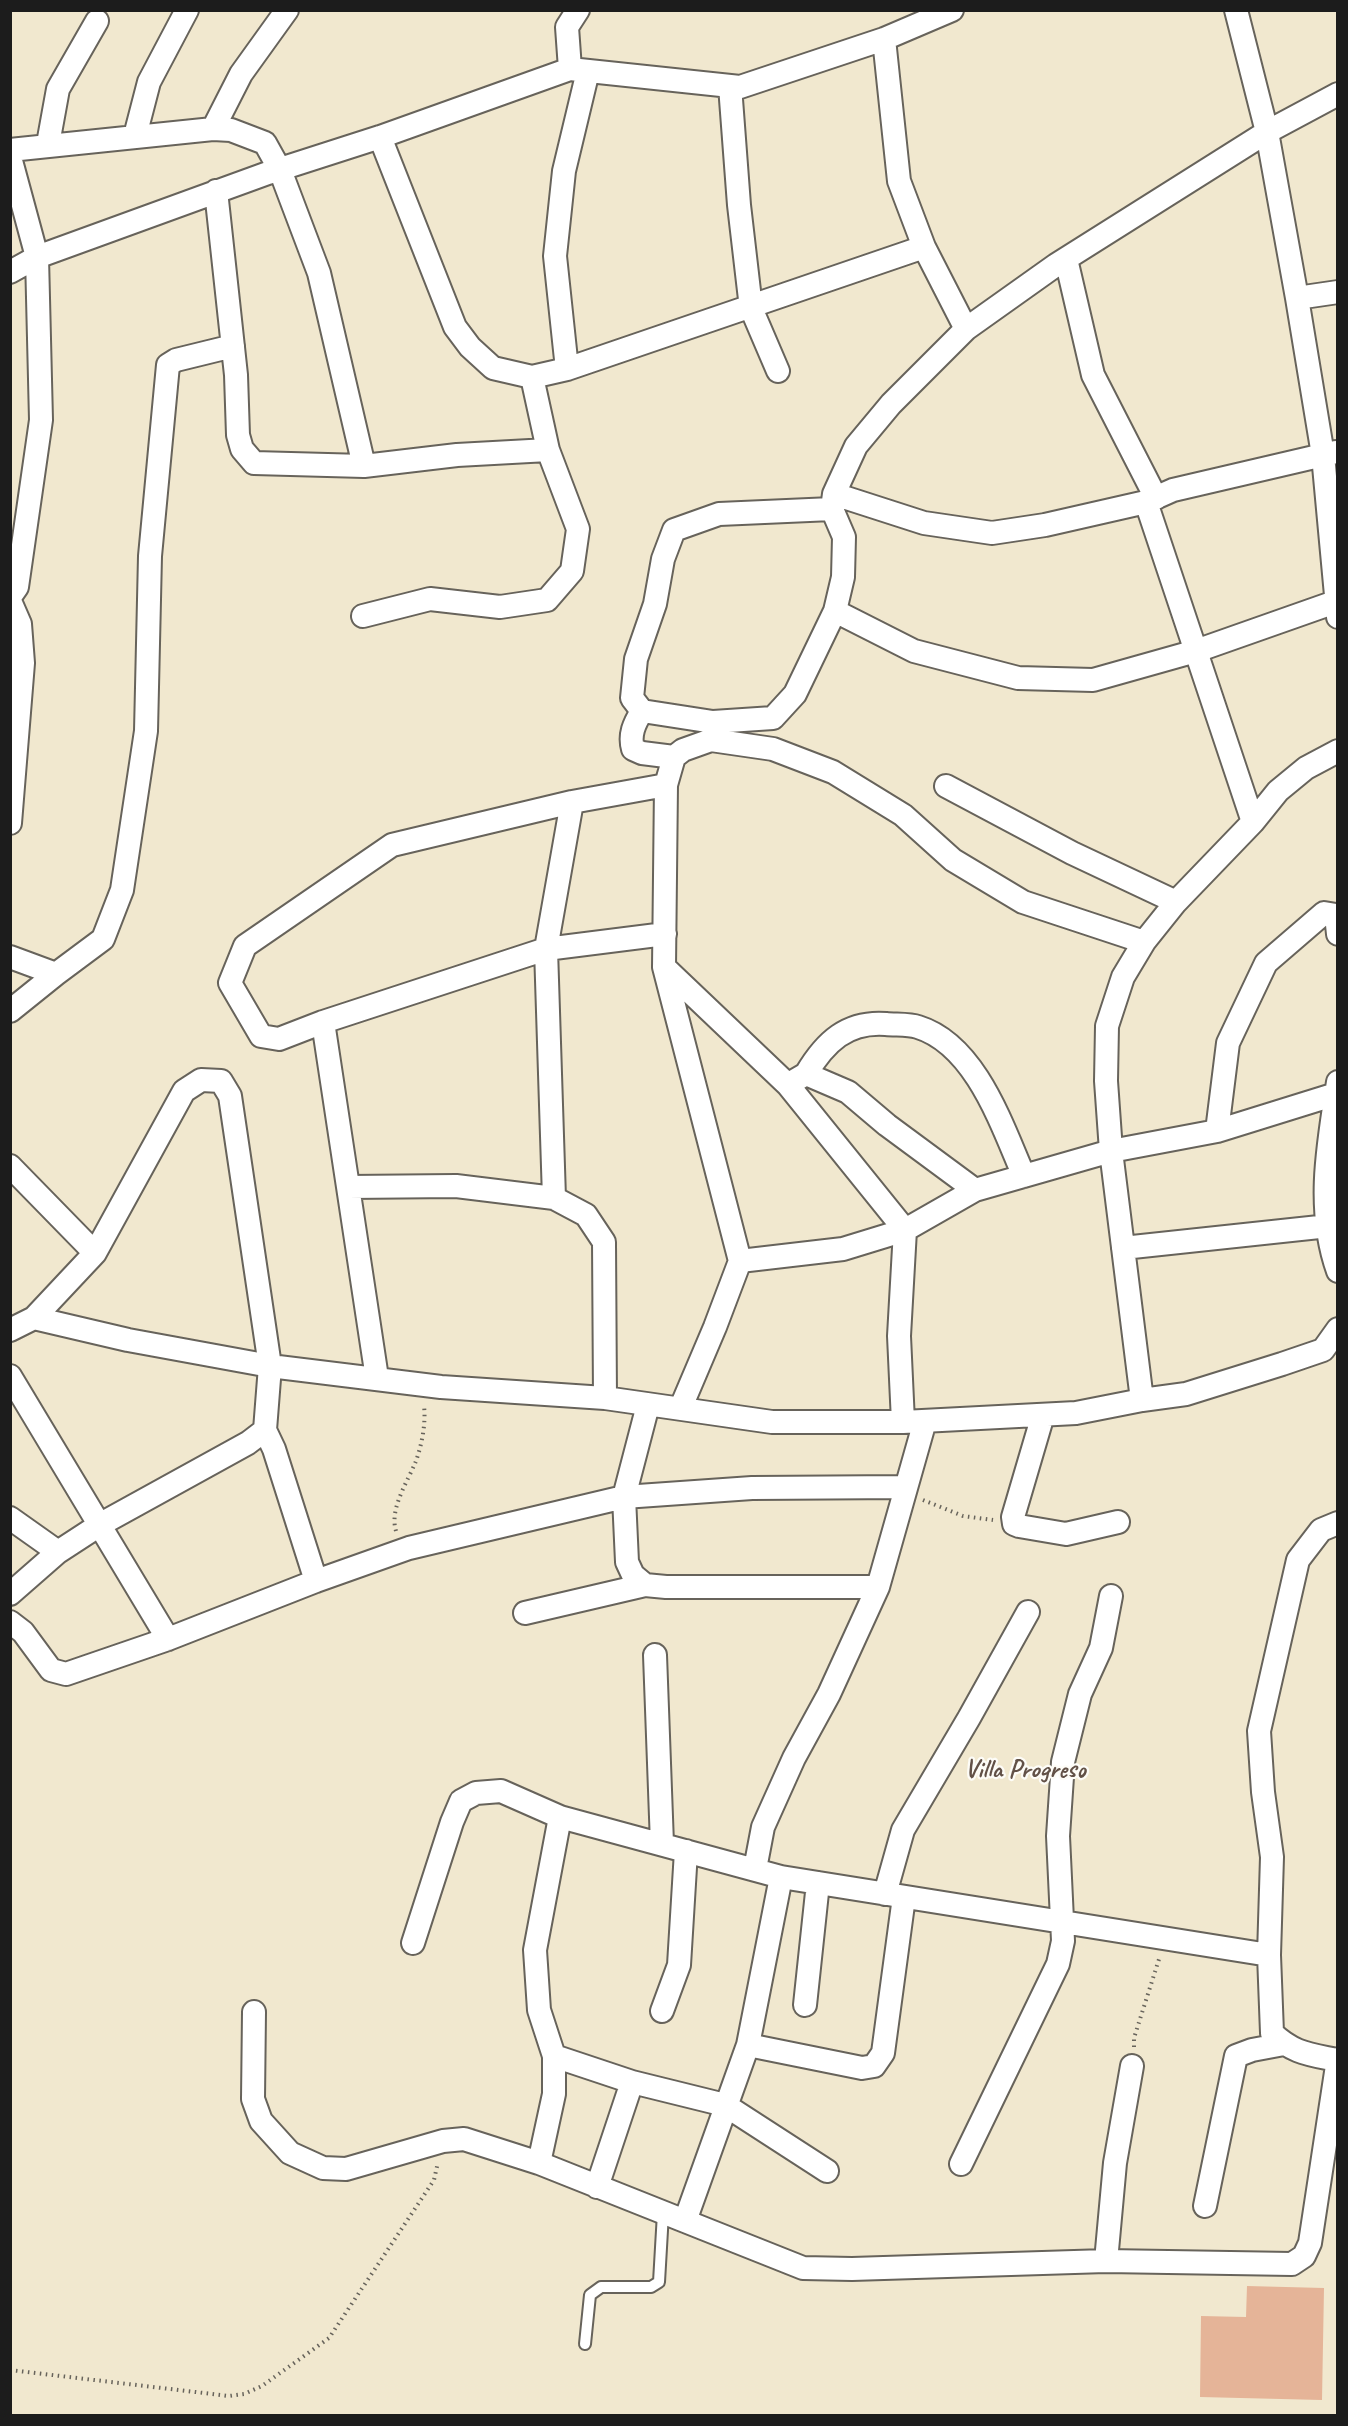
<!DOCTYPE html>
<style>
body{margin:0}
#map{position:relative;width:1348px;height:2426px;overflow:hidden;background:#f1e8cf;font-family:Caveat,sans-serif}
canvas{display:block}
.frame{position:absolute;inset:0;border:12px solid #1c1c1c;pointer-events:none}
</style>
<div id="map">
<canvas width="1348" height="2426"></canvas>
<div class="frame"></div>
</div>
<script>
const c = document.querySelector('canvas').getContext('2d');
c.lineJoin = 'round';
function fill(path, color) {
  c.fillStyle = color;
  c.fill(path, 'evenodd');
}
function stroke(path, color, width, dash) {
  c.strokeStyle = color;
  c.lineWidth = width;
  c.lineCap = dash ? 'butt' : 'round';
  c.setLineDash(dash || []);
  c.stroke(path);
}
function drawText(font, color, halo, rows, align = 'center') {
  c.font = font + ' Caveat,sans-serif';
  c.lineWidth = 4.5;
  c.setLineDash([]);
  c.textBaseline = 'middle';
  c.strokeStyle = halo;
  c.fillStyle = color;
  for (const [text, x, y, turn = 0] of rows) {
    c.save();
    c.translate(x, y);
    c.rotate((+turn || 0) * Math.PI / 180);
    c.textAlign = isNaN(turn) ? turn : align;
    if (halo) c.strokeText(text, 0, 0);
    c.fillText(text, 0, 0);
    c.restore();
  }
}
fill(new Path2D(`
 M1247,2286L1324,2288L1322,2400L1200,2397L1201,2316L1246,2317Z`), '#e5b498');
const lane = new Path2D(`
 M585,2344L590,2295L601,2287H651L659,2282L663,2213`);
const street = new Path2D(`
 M1236,10L1267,132L1297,298L1323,455L1338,617
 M884,39L899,181L924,247L966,329
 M570,69L567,27L578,10
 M730,86L739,205L751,308L778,371
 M213,129L241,74L287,10
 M135,136L149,82L187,10
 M380,137L455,327L470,347L493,368L532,377L567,369L924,247
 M48,144L58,89L97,21
 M10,150L213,129L231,130L265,143L280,170L319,273L364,466
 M10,157L37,257L41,420L17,587L10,597
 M216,191L236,375L238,435L242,449L254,463L364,466L457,455L548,450
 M1066,259L1093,375L1156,498
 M10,272L37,257L268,173L380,137L570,69L740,87L884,39L952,10
 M1297,298L1338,292
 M567,369L555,256L564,171L588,71
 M834,494L924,523L992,533L1045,525L1146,502L1173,490L1336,452
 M1146,502L1253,822
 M832,509L719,514L674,530L663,559L655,604L636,659L632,698L642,711L713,722L773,718L795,694L835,611L843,577L844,537L832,509L834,494L856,446L891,404L966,329L1056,265L1267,132L1338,94
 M10,601L20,624L23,663L10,823
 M835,611L914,651L1018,678L1093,680L1196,651L1338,601
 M363,616L430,599L500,607L547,600L572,571L578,529L548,450L532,377
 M642,711C634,724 629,735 633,749L642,753L674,757
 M946,786L1072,853L1176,902
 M665,934L546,949L323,1022L279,1039L261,1036L230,983L245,946L392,845L572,802L666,785
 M10,957L56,974L103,939L122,890L146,731L150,556L168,365L176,360L233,346
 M664,967L788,1085L905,1230L899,1336L903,1422
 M10,1011L56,974
 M323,1022L377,1378
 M806,1074C825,1042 847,1021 886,1024C896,1025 909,1024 918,1027C976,1045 1002,1126 1024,1176
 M794,1081L806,1074L848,1092L887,1125L975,1190
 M1338,1082C1328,1145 1316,1210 1338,1271
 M1217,1131L1228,1043L1266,963L1324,913L1336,915L1338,934
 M10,1166L95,1253
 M348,1187L456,1186L554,1198L586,1215L604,1242L605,1398
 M554,1198L546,949L572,802
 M1123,1248L1338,1225
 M740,1261L664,967L666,785L674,757L683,750L711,740L773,749L833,772L903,815L953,860L1023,902L1144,942
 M34,1318L128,1340L270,1366L441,1387L605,1398L772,1422H903L1076,1413L1142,1400L1186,1394L1282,1364L1323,1350L1338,1329
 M10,1330L34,1318L95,1253L184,1091L201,1080L221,1081L230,1096L270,1366L265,1430
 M10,1376L168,1639
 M1142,1400L1111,1151L1106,1081L1107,1026L1123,977L1144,942L1176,902L1253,822L1278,791L1306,768L1338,751
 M681,1407L715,1327L740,1261L843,1249L905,1230L975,1190L1111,1151L1217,1131L1336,1094
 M1043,1415L1013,1517L1014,1524L1019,1526L1066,1534L1118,1522
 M10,1518L58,1552
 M645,1585L633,1575L627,1562L624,1497L648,1405
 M10,1594L58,1552L101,1524L248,1443L265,1430L274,1449L316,1581
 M525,1613L645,1585L666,1587H878
 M10,1622L23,1632L51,1670L66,1674L168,1639L316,1581L409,1548L624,1497L752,1488L906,1487
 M655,1655L662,1844
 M755,1869L763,1827L794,1758L829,1694L878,1587L925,1421
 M885,1894L903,1830L969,1718L1028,1612
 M413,1943L452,1822L461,1801L476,1793L501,1791L560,1817L781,1877L1269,1955
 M805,2005L818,1883
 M662,2011L679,1965L686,1851
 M254,2012L253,2099L261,2121L290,2153L323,2168L346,2169L443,2141L464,2139L539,2163L803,2268L852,2269L1106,2261L1292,2264L1304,2256L1310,2243L1338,2059
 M748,2045L862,2068L874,2066L883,2053L904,1897
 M554,2056L632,2082L725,2105L827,2171
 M1336,2060C1308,2054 1293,2053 1272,2033L1269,1955L1272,1857L1263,1792L1259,1731L1298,1560L1321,1530L1338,1523
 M539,2163L554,2094V2056L539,2010L535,1950L560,1817
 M961,2164L1058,1964L1063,1941L1058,1836L1063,1762L1080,1694L1101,1648L1111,1596
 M597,2187L632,2082
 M1205,2206L1236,2056L1252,2050L1284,2044
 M685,2221L748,2045L781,1877
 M1106,2261L1115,2163L1132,2066`);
stroke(lane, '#67635b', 14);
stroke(street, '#67635b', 26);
stroke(new Path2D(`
 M923,1500L963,1516L993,1520
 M396,1531C389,1509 408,1481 416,1461C422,1444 426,1423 424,1406
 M1134,2047V2038L1160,1956
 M10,2370L229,2396L244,2394L262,2386L329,2338L434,2180L438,2162`), '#67635b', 4, [1.5, 4.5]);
stroke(lane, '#fff', 10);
stroke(street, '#fff', 22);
drawText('bold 26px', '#625147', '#fdfcf7', [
 ["Villa Progreso",1025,1770]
]);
</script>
